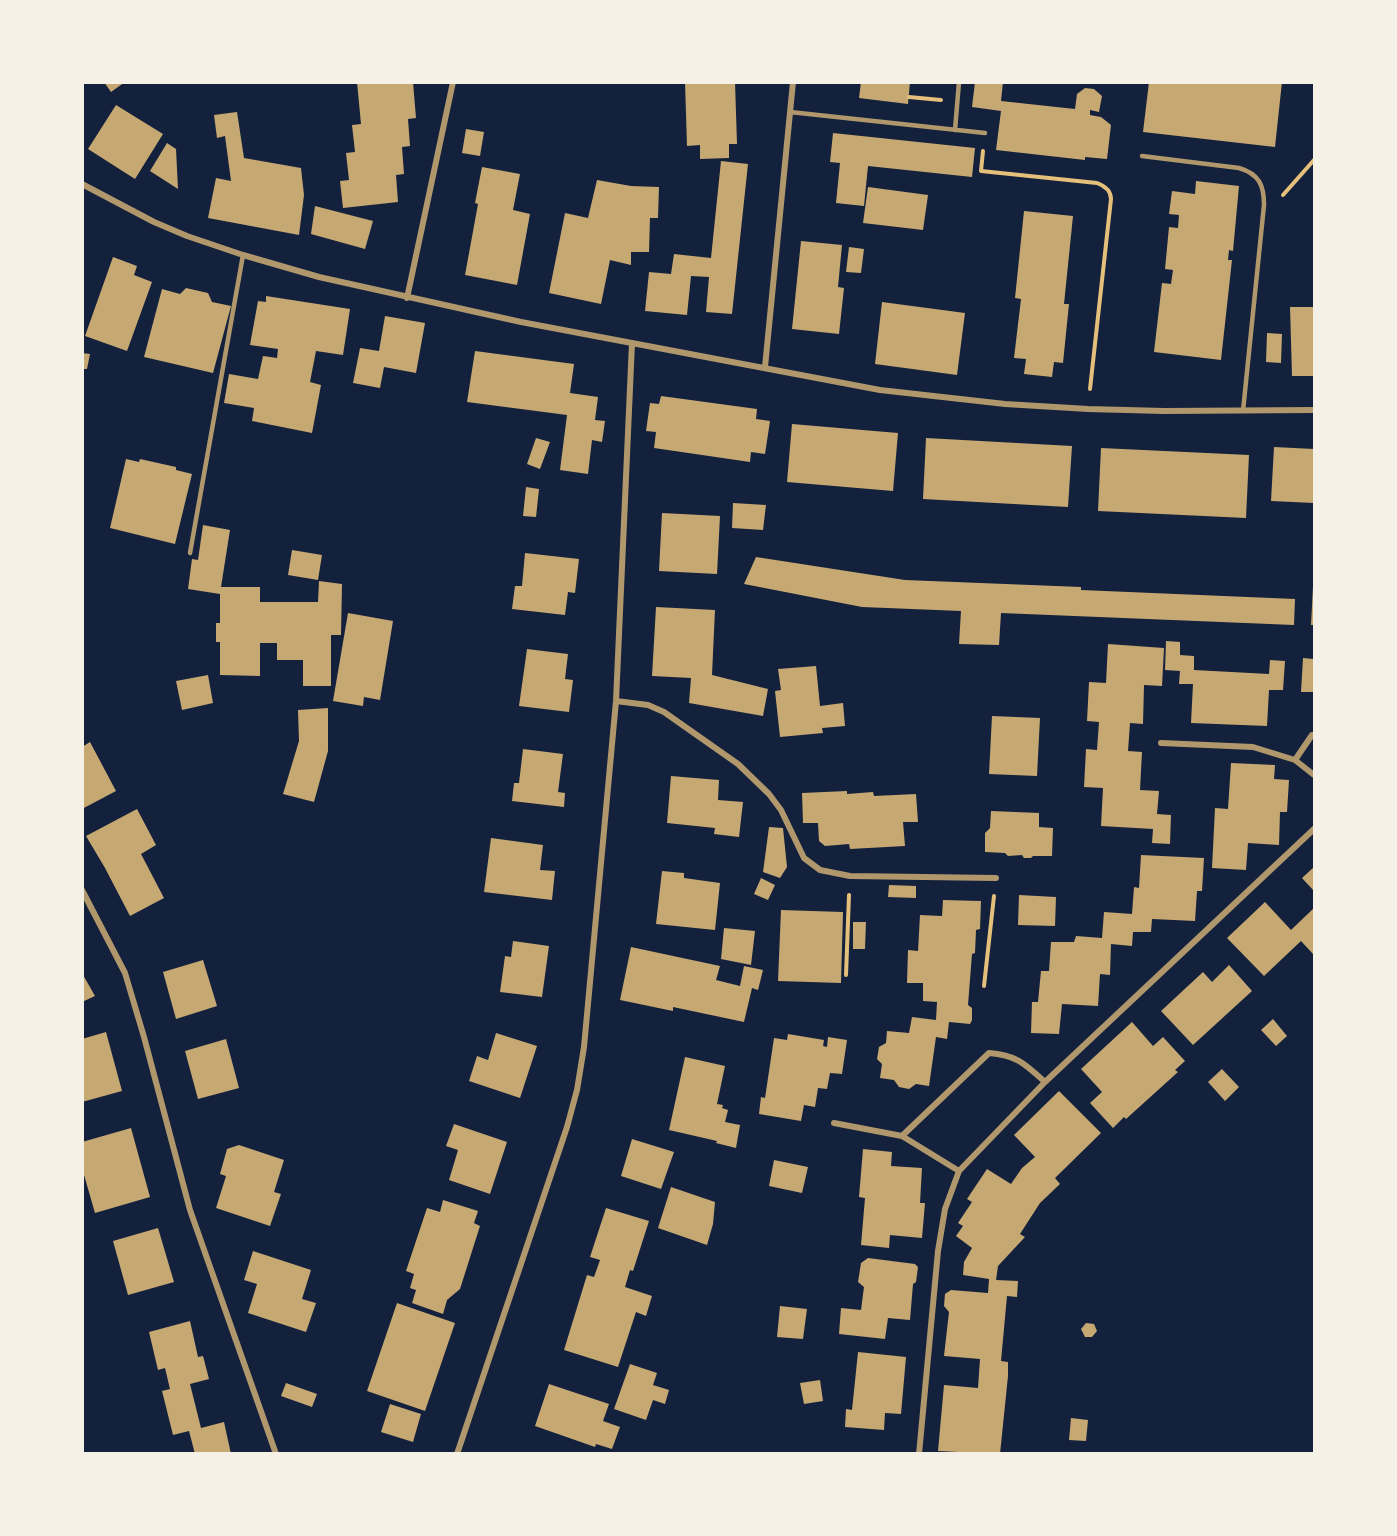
<!DOCTYPE html>
<style>
body{margin:0}
#map{position:relative;width:1397px;height:1536px;overflow:hidden;background:#14213d;font-family:"Space Grotesk",sans-serif}
canvas{display:block}
.frame{position:absolute;inset:0;border:84px solid #f6f1e7;pointer-events:none}
</style>
<div id="map">
<canvas width="1397" height="1536"></canvas>
<div class="frame"></div>
</div>
<script>
const c = document.querySelector('canvas').getContext('2d');
c.lineJoin = 'round';
function fill(path, color) {
  c.fillStyle = color;
  c.fill(path, 'evenodd');
}
function stroke(path, color, width, dash) {
  c.strokeStyle = color;
  c.lineWidth = width;
  c.lineCap = dash ? 'butt' : 'round';
  c.setLineDash(dash || []);
  c.stroke(path);
}
fill(new Path2D(`
 M104,82H125L111,92Z
 M357,82H413L416,118L408,119L410,146L402,147L404,174L396,175L398,202L343,208L340,181L349,180L346,153L355,152L352,125L361,124Z
 M685,82H735L737,144H729V158L700,159V145L687,146Z
 M861,82H910L908,104L859,98Z
 M975,82H1003L1001,101L1075,109L1077,94L1085,88L1094,89L1102,96L1099,112L1090,110V115L1101,117L1111,125L1107,159L1085,157V160L996,150L1001,111L972,107Z
 M1149,82H1282L1275,147L1143,132Z
 M116,105L163,134L135,179L88,149Z
 M237,112L244,158L301,168L304,195L299,235L208,218L216,178L231,181L225,136L217,138L214,115Z
 M466,129L484,132L480,156L462,153Z
 M833,133L975,148L972,177L868,166L864,206L836,203L840,163L830,162Z
 M167,143L176,149L178,189L150,171Z
 M721,161L748,164L732,314L706,312L709,277L691,276L687,315L645,311L649,272L671,274L674,254L711,258Z
 M482,167L520,174L513,210L530,214L517,285L465,275L478,204L475,203Z
 M597,180L631,186L659,187L658,218H650L649,252H631V265L610,260L601,304L549,293L565,213L588,218Z
 M1196,181L1239,186L1233,251L1229,250L1228,260H1232L1221,360L1154,352L1162,283L1171,284L1173,270L1165,269L1169,227L1178,228L1179,215L1169,214L1172,191L1195,194Z
 M868,187L928,195L923,230L863,223Z
 M315,206L373,221L365,249L311,234Z
 M1024,211L1073,216L1064,304H1069L1063,363L1054,362L1052,377L1024,374L1026,359L1014,358L1021,299L1015,298Z
 M801,241L842,245L838,287L844,288L839,334L792,329Z
 M849,247L864,249L861,273L846,272Z
 M113,257L137,266L134,275L152,282L127,351L85,336Z
 M186,288L208,293L212,302L231,306L213,373L144,357L162,289L180,294Z
 M266,296L350,309L343,355L316,351L310,382L321,385L312,433L252,421L254,408L224,403L229,374L258,379L263,356L277,358L278,349L250,345L258,301L266,302Z
 M882,302L965,313L957,375L875,364Z
 M1290,307H1314V376H1292Z
 M385,316L425,323L416,373L384,367L380,388L353,383L360,348L379,351Z
 M1267,333L1282,334L1281,363L1266,362Z
 M475,351L574,364L570,393L598,397L595,420L605,421L602,442L592,440L588,474L560,470L567,415L467,402Z
 M82,353L90,354L87,369H82Z
 M661,396L757,409L756,419L770,421L765,454L751,452L750,462L654,448L656,432L646,431L650,403L659,404Z
 M792,424L898,433L893,491L787,482Z
 M536,438L550,442L540,469L527,464Z
 M926,438L1072,446L1068,507L923,499Z
 M1274,447L1314,449V503L1271,501Z
 M1101,448L1249,455L1246,518L1098,511Z
 M126,459L139,462L140,459L176,467V470L192,474L175,544L110,528Z
 M526,487L539,489L536,517L523,516Z
 M733,503L766,505L763,530L732,528Z
 M662,513L720,516L717,574L659,571Z
 M203,525L230,530L221,587H260V602H318L319,581L342,584L341,635H331V686H303V660H277V643H260V676L220,675V642H216V623H220V594L188,589L192,559L198,560Z
 M292,550L322,555L318,580L288,575Z
 M525,553L579,559L575,593L568,592L565,615L512,609L515,586H522Z
 M756,557L905,580L1081,587V590L1295,599L1294,625L1001,613L999,645L959,644L961,611L862,607L744,584Z
 M1313,586H1314V625H1311Z
 M656,607L715,610L712,675L768,689L763,716L689,703L691,678L652,676Z
 M348,613L393,621L380,700L364,697L363,706L333,701Z
 M1166,641L1180,642V655L1194,656V670L1269,674L1270,660L1285,661L1283,690H1269L1267,726L1191,723L1193,684H1179L1180,671L1165,670Z
 M1108,644L1164,648L1162,686L1144,685L1143,724L1130,723L1128,751L1142,752L1140,790L1159,791L1157,814L1171,815L1170,844L1152,843L1153,829L1101,826L1103,788L1084,787L1086,749L1097,750L1099,722L1087,721L1089,682L1106,683Z
 M527,649L568,654L565,679L573,680L569,712L519,706Z
 M1303,658L1314,659V692H1301Z
 M816,666L820,706L843,703L845,726L822,728L823,733L780,737L775,691L781,690L778,669Z
 M208,675L213,703L182,710L176,681Z
 M328,708V751L314,802L283,794L299,741L298,710Z
 M992,716L1040,718L1037,776L989,774Z
 M90,742L116,791L82,809V747Z
 M523,749L563,754L558,792L565,793L564,807L512,801L514,783H519Z
 M1231,763L1275,765L1274,779L1289,780L1287,812H1280L1279,845L1248,843L1246,870L1212,868L1215,808L1228,809Z
 M671,776L719,780L718,800L743,802L739,837L714,834L715,828L667,823Z
 M847,791V794L873,792L874,796L916,794L918,822H903L905,846L850,849L849,844L825,846L819,841L818,823H803L802,793Z
 M137,809L156,845L141,854L164,898L130,916L105,868L86,836Z
 M991,811L1039,813V827L1053,828L1052,856H1033L1031,858H1024L1022,855L1008,856L1005,853L985,852V833L990,828Z
 M769,827L783,828L787,867L780,878L763,872Z
 M491,838L543,845L540,870L555,871L552,900L484,892Z
 M1141,855L1204,858L1202,891H1197L1195,921L1152,919L1151,932H1133L1132,946L1111,944L1110,975L1100,974L1098,1006L1062,1004L1059,1034L1031,1033L1032,1002H1038L1041,971H1049L1051,942H1074L1076,936L1102,938L1104,912L1132,914L1134,887L1139,888Z
 M1314,867V891L1302,878Z
 M662,871L684,873V878L720,883L715,930L656,924Z
 M761,878L775,885L768,900L754,894Z
 M889,885L916,886V898L888,897Z
 M1019,895L1056,897L1055,926L1018,925Z
 M943,900L981,901L980,929L976,930L975,953L972,954L968,1005L972,1008V1020L970,1024L949,1022L947,1039L936,1037L929,1086L916,1084L909,1089L899,1087L894,1080L880,1078L882,1064L877,1059L879,1047L886,1043L887,1031L909,1033L912,1017L936,1020L937,1002L923,1001V983H907L908,950L918,951L920,915L942,916Z
 M1265,902L1291,930L1314,908V953L1313,954L1301,941L1264,976L1227,938Z
 M781,910L843,912L841,983L778,981Z
 M853,922H866L865,949H853Z
 M724,928L755,931L751,965L721,959Z
 M513,941L549,946L542,997L500,992L505,956L511,957Z
 M631,947L720,966L716,980L740,986L744,966L763,970L758,990L752,988L744,1022L673,1007V1011L620,1000Z
 M203,960L217,1006L176,1019L163,972Z
 M1229,965L1252,991L1193,1045L1161,1011L1203,972L1212,982Z
 M82,973L95,996L82,1002Z
 M1273,1019L1287,1036L1276,1046L1261,1030Z
 M1132,1022L1153,1046L1163,1037L1185,1061L1175,1070L1178,1072L1126,1119L1124,1117L1113,1128L1090,1103L1102,1092L1081,1069Z
 M106,1032L122,1091L82,1102V1039Z
 M496,1033L537,1046L520,1098L469,1081L477,1056L488,1060Z
 M788,1034L824,1040L823,1046L827,1047L828,1037L847,1040L842,1074L830,1073L827,1089L818,1088L815,1107L804,1105L801,1121L759,1114L761,1097L765,1098L774,1038L787,1040Z
 M226,1039L239,1088L198,1099L185,1051Z
 M685,1057L725,1066L717,1104L723,1105L722,1108L728,1110L725,1122L740,1125L736,1148L716,1143L717,1141L669,1130Z
 M1222,1069L1239,1087L1225,1101L1208,1082Z
 M1059,1091L1101,1133L1055,1178L1060,1184L1040,1203L1020,1234L1025,1237L998,1266L996,1280L1018,1281L1017,1297L1007,1296L1001,1361L1008,1362V1376L1000,1454L938,1451L944,1385L978,1388L980,1359L944,1356L949,1312L944,1306L945,1294L951,1290L988,1293L989,1279L963,1275L964,1262L972,1248L956,1236L963,1226L958,1223L972,1202L967,1199L987,1169L1011,1184L1022,1168L1035,1157L1014,1135Z
 M454,1124L507,1142L490,1194L449,1180L458,1150L446,1146Z
 M131,1128L150,1197L95,1213L82,1168V1142Z
 M632,1139L674,1152L661,1189L621,1176Z
 M239,1145L284,1160L274,1192L281,1194L270,1226L216,1208L226,1176L220,1174L227,1149Z
 M863,1149L892,1152L891,1166L922,1168L920,1203H925L922,1238L890,1235L889,1248L861,1245L865,1198L859,1197Z
 M774,1160L808,1167L802,1193L769,1186Z
 M671,1187L715,1202L713,1224L707,1245L658,1228Z
 M443,1200L478,1211L474,1223L480,1226L460,1289L447,1300L443,1314L412,1303L416,1290L410,1288L414,1274L406,1271L427,1208L440,1212Z
 M606,1208L649,1221L633,1271L630,1270L625,1287L652,1296L646,1316L636,1312L618,1367L564,1350L587,1275L594,1277L600,1260L590,1257Z
 M158,1228L174,1282L128,1295L113,1241Z
 M253,1251L311,1270L302,1299L316,1303L306,1332L248,1313L257,1284L244,1280Z
 M868,1258L915,1264L918,1267L916,1282L913,1284L910,1320L888,1318L885,1339L839,1334L841,1308L861,1310L864,1287L858,1282L861,1263Z
 M397,1303L455,1323L425,1411L367,1391Z
 M780,1306L807,1309L803,1339L777,1337Z
 M190,1321L198,1357L203,1356L209,1379L190,1384L201,1428L224,1422L231,1454H195L189,1431L173,1435L162,1391L170,1389L165,1368L158,1370L149,1332Z
 M1086,1323L1094,1324L1097,1331L1092,1337H1085L1081,1329Z
 M858,1352L906,1357L901,1414L885,1413L884,1430L845,1427L846,1409L852,1410Z
 M630,1364L657,1373L653,1385L669,1390L665,1404L653,1400L646,1420L614,1409Z
 M820,1380L823,1401L804,1404L800,1383Z
 M286,1383L317,1394L312,1407L281,1396Z
 M549,1384L609,1404L603,1421L620,1427L612,1449L596,1444L595,1447L535,1426Z
 M390,1404L421,1414L413,1442L381,1432Z
 M1071,1418L1088,1420L1086,1441L1069,1440Z`), '#c6a872');
stroke(new Path2D(`
 M909,97L941,100
 M983,151L981,171L1097,183C1105,186 1111,191 1111,199L1090,389
 M1283,195L1314,160
 M846,975L849,895
 M984,986L994,896`), '#e5c07b', 4);
stroke(new Path2D(`
 M790,112L985,133
 M955,130L959,82
 M1142,156L1239,168C1259,174 1264,185 1264,205L1243,411
 M190,553L243,255`), '#b1986c', 4.5);
stroke(new Path2D(`
 M82,184L154,222L187,236L243,255L319,277L521,322L880,390L1005,404L1088,409L1164,411L1314,410
 M407,298L453,82
 M765,367L793,82
 M616,701L648,705L664,712L738,764L769,794L781,810L804,858L820,870L850,876L996,878
 M1161,743L1253,747L1295,760L1314,775
 M1295,760L1312,735H1314
 M82,890L125,973L144,1037L190,1210L276,1454
 M834,1123L902,1136L959,1171
 M902,1136L989,1053C1017,1055 1025,1064 1045,1082
 M457,1454L567,1127L577,1090L584,1047L616,701L632,343
 M919,1454L938,1251L945,1209L959,1171L1045,1082L1314,829`), '#b1986c', 6);
</script>
